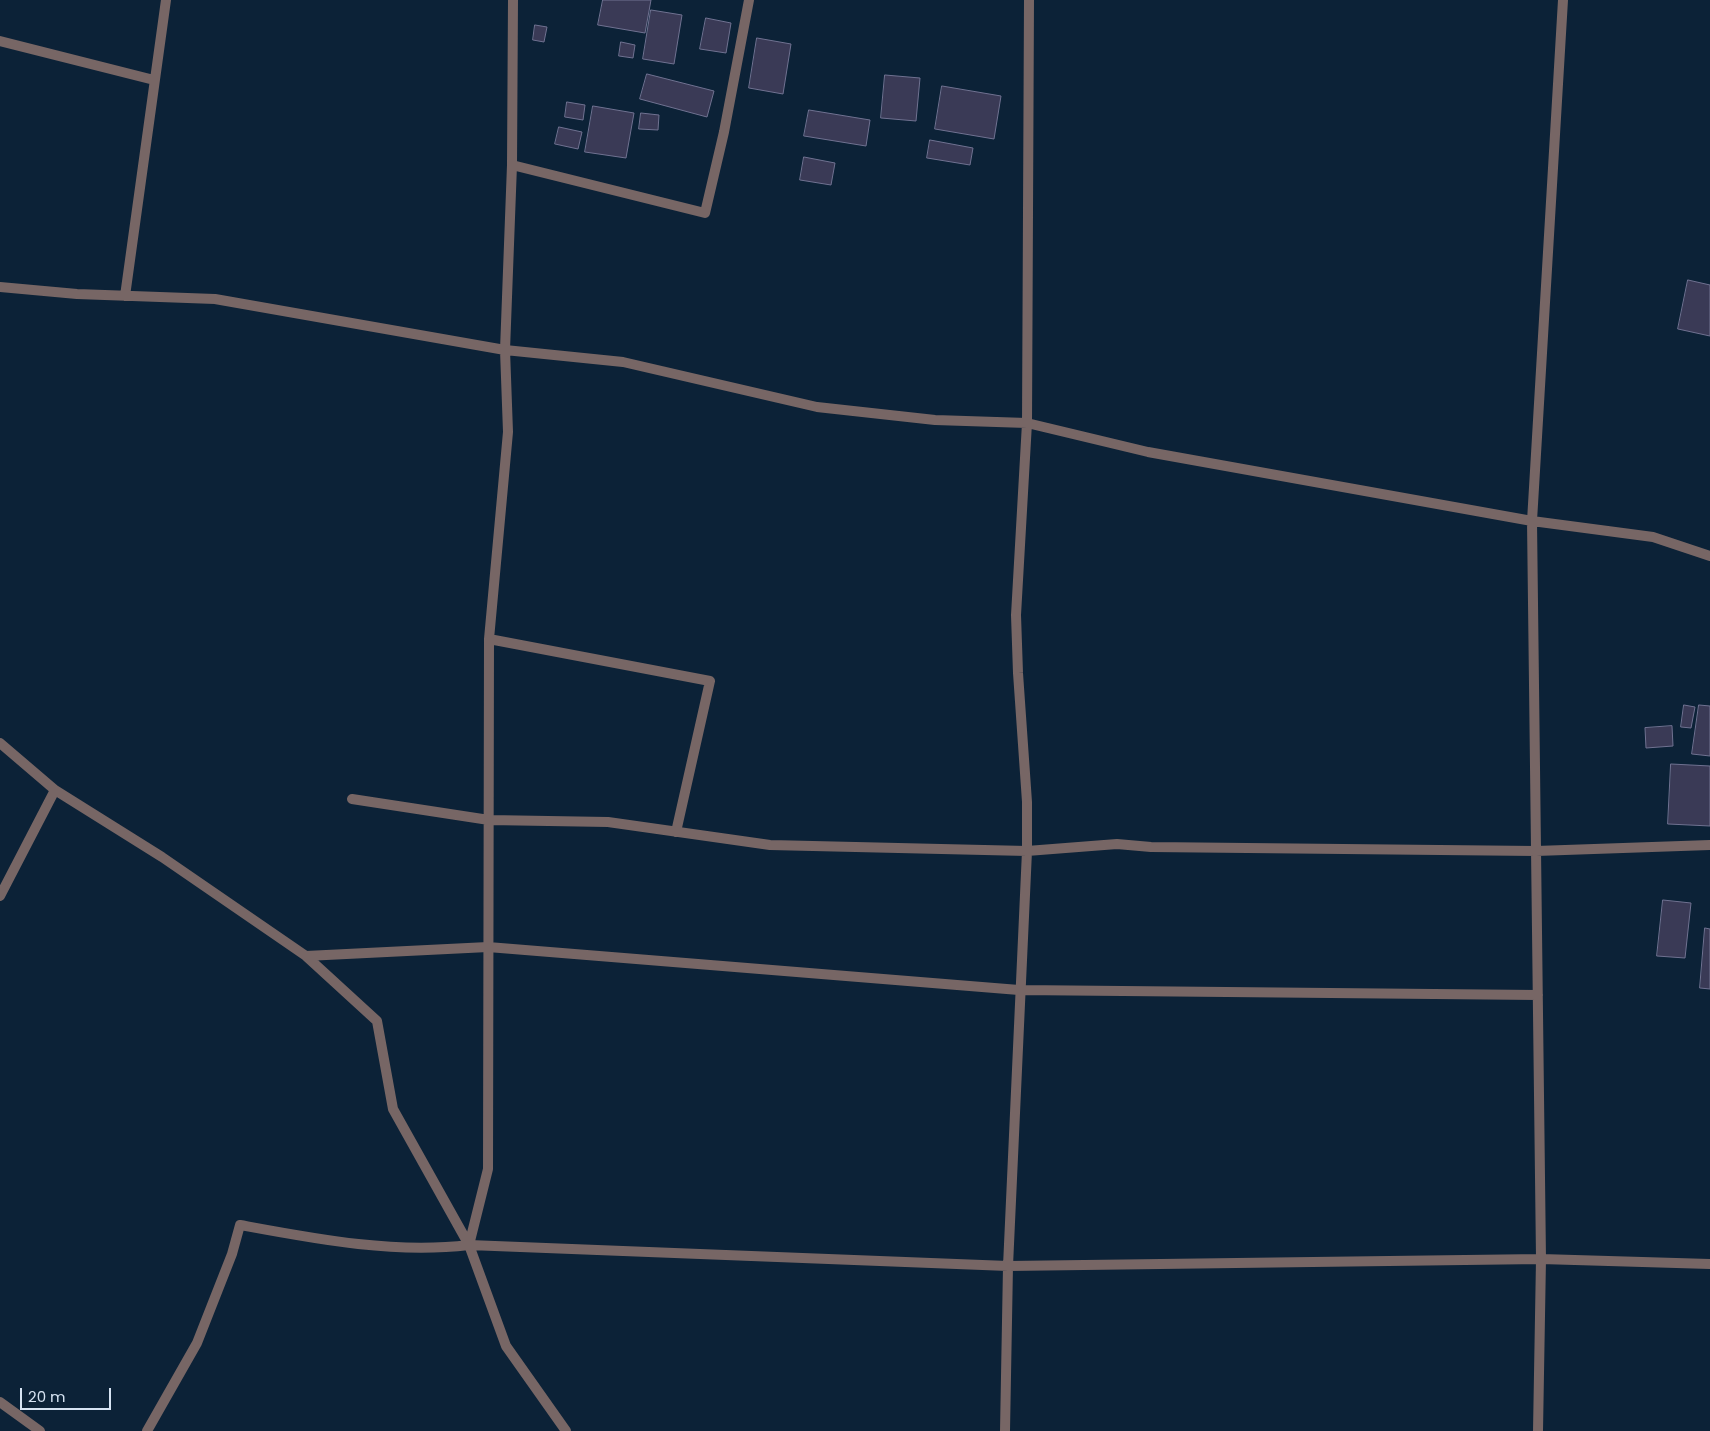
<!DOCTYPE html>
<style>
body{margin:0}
#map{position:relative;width:1710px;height:1431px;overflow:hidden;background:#0c2237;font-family:Poppins,sans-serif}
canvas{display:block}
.scale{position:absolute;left:20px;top:1388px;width:91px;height:22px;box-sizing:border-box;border:2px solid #d6e3f2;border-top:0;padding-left:6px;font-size:15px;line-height:18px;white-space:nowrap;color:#d6e3f2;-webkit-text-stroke:4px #0c2237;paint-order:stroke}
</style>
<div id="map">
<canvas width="1710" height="1431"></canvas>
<div class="scale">20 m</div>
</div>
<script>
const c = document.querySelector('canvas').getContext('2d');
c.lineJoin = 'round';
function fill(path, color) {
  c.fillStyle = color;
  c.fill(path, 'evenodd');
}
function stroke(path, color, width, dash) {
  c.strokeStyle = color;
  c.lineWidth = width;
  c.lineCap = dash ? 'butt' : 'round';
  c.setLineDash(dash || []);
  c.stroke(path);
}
const building = new Path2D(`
 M603,0H651L645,33L598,25Z
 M651,10L682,15L674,64L643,59Z
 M706,18L731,23L726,53L700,49Z
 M535,25L547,27L544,42L533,40Z
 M757,38L791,44L783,94L749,88Z
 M621,42L635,45L633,58L619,56Z
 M647,74L714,91L707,117L640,99Z
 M885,75L920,78L916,121L881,118Z
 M942,86L1001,96L994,139L935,129Z
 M567,102L585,105L583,120L565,117Z
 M593,106L634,113L626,158L585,152Z
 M809,110L870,120L866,146L804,136Z
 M641,113L659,115L658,130L639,129Z
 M559,127L582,132L578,149L555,144Z
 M930,140L973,148L970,165L927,158Z
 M804,157L835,163L831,185L800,180Z
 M1688,280L1710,285V336L1678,329Z
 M1684,705L1695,707L1691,728L1681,727Z
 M1699,705L1710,706V756L1692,754Z
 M1672,726L1673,746L1646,748L1645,728Z
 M1671,764L1710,766V826L1668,824Z
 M1663,900L1691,903L1685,958L1657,956Z
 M1705,928L1710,929V989L1700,988Z`);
fill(building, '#3a3a56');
stroke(building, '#707291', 1);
stroke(new Path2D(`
 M0,41L154,80
 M512,165L705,213L724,132L749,0
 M0,287L77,294L215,299L505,350L623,362L817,407L935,420L1027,423L1148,452L1532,521L1653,537L1710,556
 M125,296L166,0
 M489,639L710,681L676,832
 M0,743L55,790L162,857L306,956L377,1021L393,1109L469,1245L506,1346L566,1431
 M352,799L489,820L608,822L770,845L1027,851L1117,844L1151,847L1536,851L1710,845
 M0,896L55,790
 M306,956L488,947L1019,990L1538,995
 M469,1245L488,1169L489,639L508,432L505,350L512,165L513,0
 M0,1402L40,1431
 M147,1431L197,1343L232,1254L240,1225C316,1239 393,1254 469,1245L1008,1266L1541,1259L1710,1264
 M1005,1431L1008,1266L1027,851V802L1018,673L1016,615L1027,423L1029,0
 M1538,1431L1541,1259L1532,521L1563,0`), '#776665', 10);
</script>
